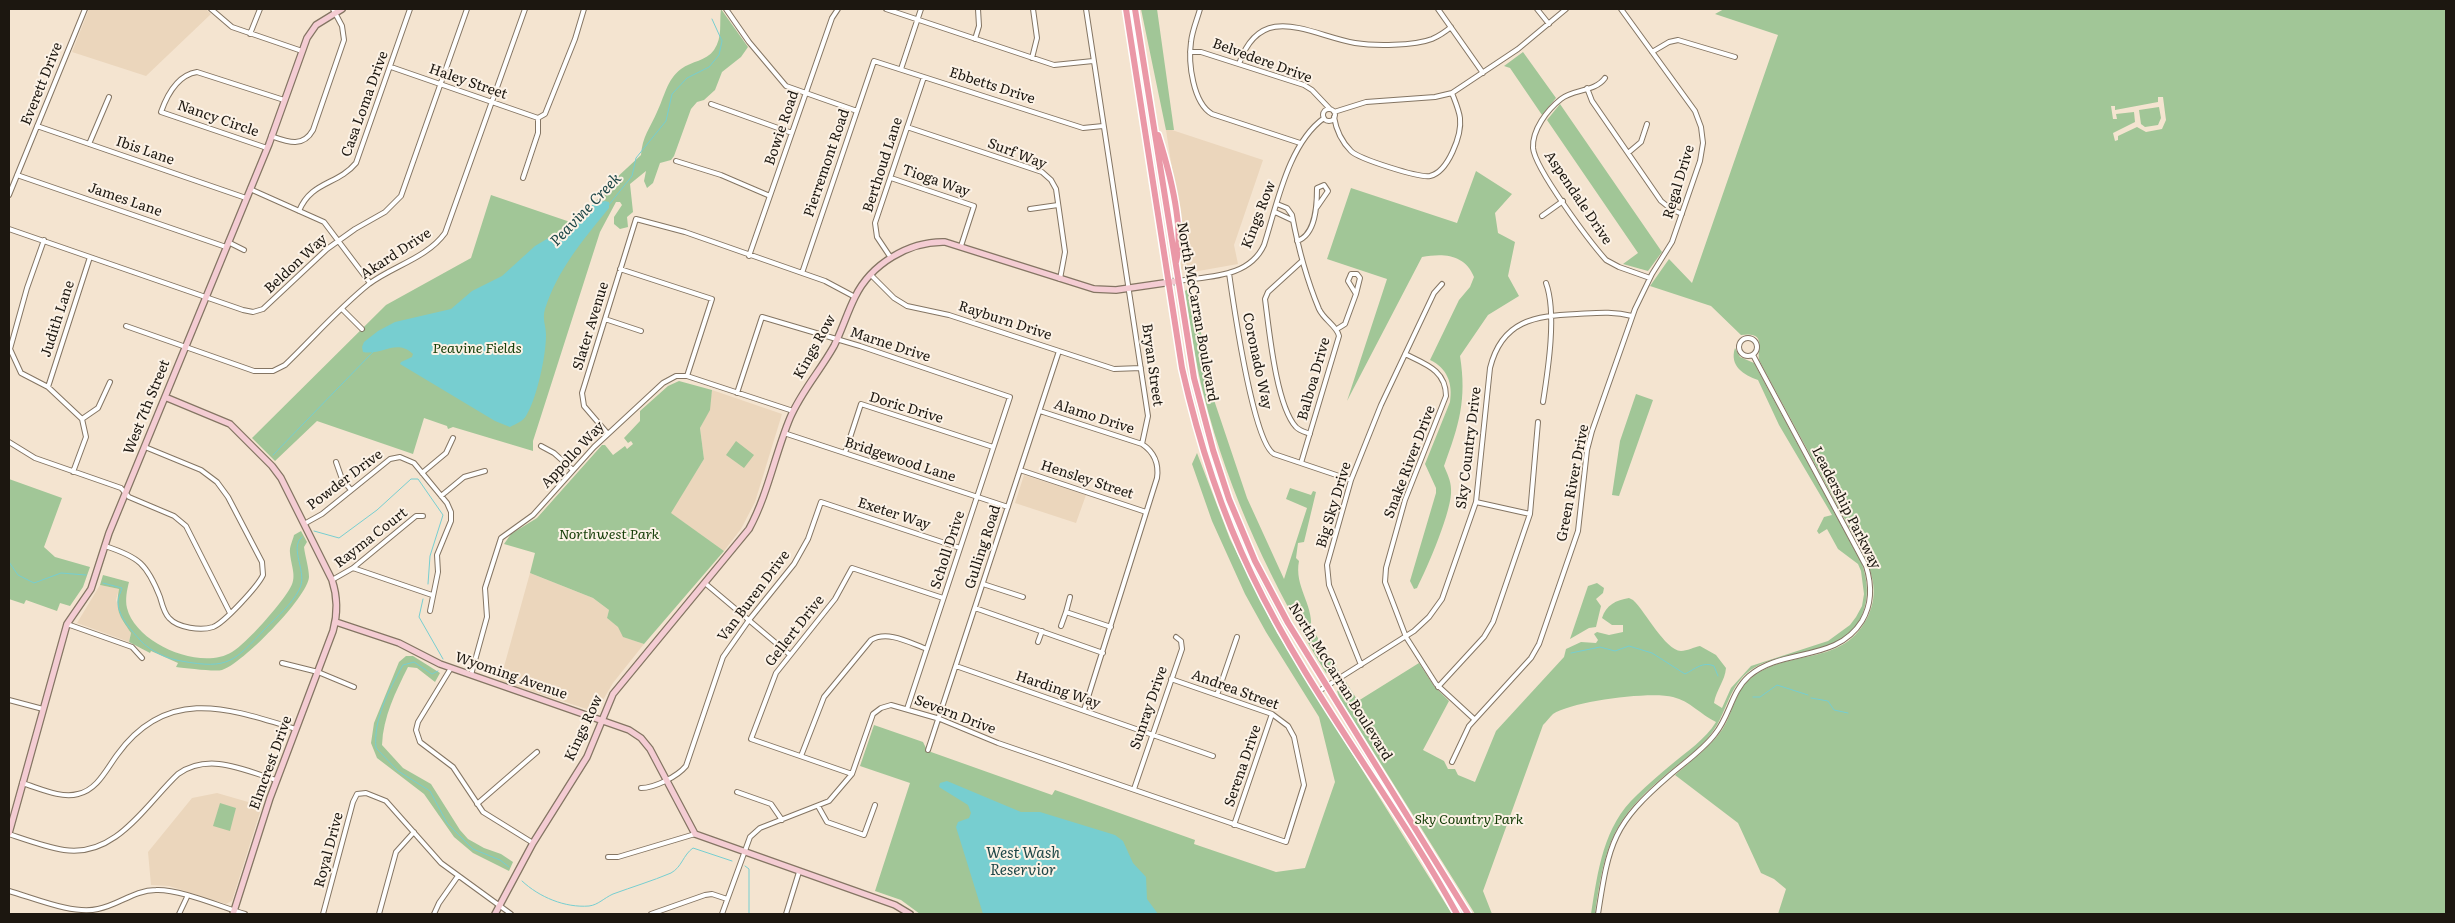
<!DOCTYPE html>
<style>
body{margin:0}
#map{position:relative;width:2455px;height:923px;overflow:hidden;background:#f4e4d0;font-family:Literata,serif}
canvas{display:block}
.frame{position:absolute;inset:0;border:10px solid #1c1710;pointer-events:none}
</style>
<div id="map">
<canvas width="2455" height="923"></canvas>
<div class="frame"></div>
</div>
<script>
const c = document.querySelector('canvas').getContext('2d');
c.lineJoin = 'round';
function fill(path, color) {
  c.fillStyle = color;
  c.fill(path, 'evenodd');
}
function stroke(path, color, width, dash) {
  c.strokeStyle = color;
  c.lineWidth = width;
  c.lineCap = dash ? 'butt' : 'round';
  c.setLineDash(dash || []);
  c.stroke(path);
}
function drawText(font, color, halo, rows, align = 'center') {
  c.font = font + ' Literata,serif';
  c.lineWidth = 4;
  c.setLineDash([]);
  c.textBaseline = 'middle';
  c.strokeStyle = halo;
  c.fillStyle = color;
  for (const [text, x, y, turn = 0] of rows) {
    c.save();
    c.translate(x, y);
    c.rotate((+turn || 0) * Math.PI / 180);
    c.textAlign = isNaN(turn) ? turn : align;
    if (halo) c.strokeText(text, 0, 0);
    c.fillText(text, 0, 0);
    c.restore();
  }
}
fill(new Path2D(`
 M89,9H206L211,14L146,76L72,52Z
 M1166,130H1172L1263,160L1234,245L1238,264L1187,273L1181,269L1182,234Z
 M712,390L782,414L755,502L741,529L724,551L670,513L704,459L700,428L709,410Z
 M1024,475L1086,495L1076,523L1015,503Z
 M530,573L593,598L609,610L607,618L619,627L624,637L644,644L613,683L596,712L500,681Z
 M100,585L119,589L116,600L123,622L131,633L129,642L77,623Z
 M217,793L262,806L232,901L226,904L169,886L151,885L148,852L192,798Z`), '#ebd6bc');
fill(new Path2D(`
 M721,9L748,47L741,57L722,72L715,90L704,100L697,102L691,109L674,156L671,160L660,163L653,183L647,188L644,181L646,171L630,184L633,212L627,217L628,227L620,229L614,224V217L622,205L620,202H616L600,232L533,441V451L453,427L448,429L447,426L424,418L413,454L317,421L275,461L252,438L386,305L471,258L491,195L576,224L613,181L641,155C642,137 650,128 657,112C664,98 667,79 681,69C692,61 706,61 714,50C723,37 719,23 721,9Z
 M1141,9H1157L1174,130H1166Z
 M1724,9H2446V914H1778L1786,889L1774,879L1761,873L1738,823L1675,775C1691,761 1710,747 1722,730C1733,713 1734,694 1749,680C1787,646 1844,670 1869,614C1878,593 1873,575 1864,555L1759,360C1757,348 1767,331 1741,335L1711,306L1650,286L1669,259L1692,283L1778,35L1715,14ZM2158,97H2163L2166,120L2162,129L2146,132L2137,127L2118,136V140L2115,141L2113,133L2135,122L2134,112L2116,114L2117,119H2113L2111,106H2115V110L2158,102Z
 M1523,52L1556,98L1542,115L1510,68L1504,66Z
 M1560,104L1662,252L1648,271L1623,264L1638,253L1547,120Z
 M2159,107L2161,118L2158,125L2145,127L2141,124L2139,110Z
 M1476,171L1512,194L1495,213L1498,233L1515,242L1508,276L1519,296L1488,315L1460,356C1467,400 1459,425 1444,466C1447,473 1451,481 1451,489C1453,509 1427,568 1417,588L1414,589L1410,581L1436,493V488L1425,464L1450,402C1453,383 1447,368 1430,360L1459,300L1470,287L1474,277C1465,254 1443,253 1422,257L1347,401L1387,279L1327,259L1351,188L1457,223Z
 M1190,287L1195,323L1199,322L1213,397L1247,498L1284,579L1307,508L1286,499L1290,488L1311,495L1313,491L1316,492L1304,542L1298,543L1296,558L1299,561C1294,586 1313,604 1311,627L1339,671L1331,675L1326,673C1273,586 1229,495 1204,396C1195,362 1191,326 1185,291Z
 M1735,348L1740,357L1754,363L1862,564C1868,582 1869,598 1862,615C1842,661 1781,645 1747,673C1728,689 1726,715 1711,734C1698,751 1679,763 1663,777C1610,822 1605,848 1595,914H1591C1598,871 1603,826 1637,795C1648,784 1660,774 1672,764C1686,752 1706,739 1716,722C1701,715 1690,701 1673,697C1651,691 1573,701 1553,714C1550,717 1546,722 1543,725L1483,891L1492,914H1475L1339,697L1337,691L1346,682L1358,701L1419,663L1434,686L1449,701L1423,750L1444,761L1448,769H1455L1458,775L1475,782L1496,731L1564,657L1566,649L1581,642L1596,643L1598,640L1594,634L1597,632L1609,635L1623,632V625H1612L1602,618C1606,605 1616,600 1629,598L1633,600C1646,612 1665,650 1681,651C1687,651 1694,647 1700,646L1716,655L1726,668C1725,681 1716,690 1714,703L1722,708L1731,688L1751,666L1828,641L1850,625L1856,617L1862,606L1864,594L1861,571L1858,564L1838,549L1827,529L1819,534L1817,531L1824,517L1832,515L1779,425L1758,380C1744,375 1729,366 1735,348Z
 M679,381L712,390L710,410L700,428L704,459L671,513L724,551L644,644L623,637L618,627L607,618L609,610L593,598L530,573L535,553L504,544L511,534L537,518L602,445H605L613,455L625,446L627,449L633,444L631,441L628,443L624,438L640,421V411L668,386Z
 M1636,394L1653,400L1619,496L1612,495L1620,441Z
 M736,441L754,455L744,468L726,455Z
 M1197,453L1230,539L1277,633L1452,914H920L901,900L875,891L910,783L860,766L874,725L923,742L926,748L931,752L1052,795L1055,790L1195,840L1194,844L1276,872L1305,868L1335,782L1319,717L1266,632L1245,594L1212,521L1192,464Z
 M9,479L62,498L44,547L55,557L90,567L83,587L70,606L60,603L57,611L26,600L24,604L9,599Z
 M301,531L307,542L304,547C305,556 309,568 309,577C308,597 241,665 222,670C215,672 186,668 176,667L178,663L151,651L150,653L129,642L131,633C119,616 115,610 119,589L100,585L103,575L129,582C127,590 125,599 127,608C136,644 201,671 232,652C247,643 279,606 289,590C298,577 291,567 290,553C289,547 293,540 294,535Z
 M1597,583L1604,588L1603,593L1596,599L1601,606L1596,627L1589,628L1570,639L1588,586Z
 M406,656H413L440,673L435,682L417,668L408,667C396,691 383,717 382,745L403,768L431,784L460,830L468,839L484,848L501,854L513,862L509,871L473,853L454,837L424,794L377,758L371,743L374,723L399,662Z
 M220,803L236,808L230,831L213,826Z`), '#a1c697');
fill(new Path2D(`
 M605,201L609,202V208C583,240 558,269 545,309C542,320 546,325 546,335C546,356 537,398 526,416C523,421 516,424 510,427L495,421L400,364L401,362L412,357L413,354C396,338 382,356 363,352L362,347L364,342L378,331L395,322L451,309L472,291L502,276L535,246L567,227L592,205Z
 M947,781L1021,812H1040L1115,835L1123,841L1133,863L1146,877L1147,899L1158,914H983L956,827L958,822L969,818L971,813L968,805L939,787L940,783Z`), '#77ced0');
stroke(new Path2D(`
 M608,206L632,176L636,158L666,121L672,94L687,78L709,67L719,55L722,41L712,19
 M273,455L373,352
 M314,531L339,538L377,510L411,479H418L443,515L430,556L428,584
 M9,562L18,575L34,583L61,573L86,575
 M103,583L122,588C121,592 118,597 118,602C118,617 132,631 141,641C150,651 168,659 181,661C230,670 234,661 266,628C278,616 291,605 299,590C309,573 288,548 302,537
 M423,599L419,617L443,659
 M1571,653L1600,647L1615,651L1629,646L1652,653L1685,674C1695,669 1703,661 1714,666L1718,676
 M438,671L432,674L414,662L403,665C389,689 373,720 376,748L398,771L430,791L447,823L473,849L500,860L509,867
 M1753,697H1760L1777,685L1808,695
 M1811,698L1828,701L1834,710L1848,713
 M745,866L749,869V914
 M522,881C539,897 565,908 589,906C598,905 604,898 613,894C632,887 652,881 671,873C682,867 683,855 693,848L732,861`), '#77ced0', 1);
const street = new Path2D(`
 M211,9L232,27L302,51
 M726,9L749,42L786,86L857,111
 M886,9L1054,65L1093,61
 M1086,9L1148,416L1142,444
 M1200,9C1197,20 1192,31 1191,42C1188,63 1193,103 1212,114L1300,143
 M1438,9L1483,73
 M1537,9L1549,24
 M250,34L260,9
 M975,39L979,26L978,9
 M1190,52H1201L1304,85L1312,90L1330,109
 M1652,52L1669,42L1678,40L1735,57
 M1032,58L1037,38L1033,9
 M1239,64C1261,0 1310,35 1355,43C1374,46 1414,46 1432,39C1439,36 1445,32 1451,27
 M391,67L538,118
 M901,69L921,9
 M1605,78C1595,92 1573,89 1561,99C1547,110 1532,130 1533,148C1535,169 1590,242 1606,260L1619,267L1650,278
 M1587,88L1592,101L1661,201L1671,209L1682,214
 M711,104L792,133
 M1323 115a6 6 0 1 1 12 0a6 6 0 1 1-12 0Z
 M1334,112L1366,102L1435,97L1452,93L1518,49L1566,9
 M1334,117C1336,129 1342,142 1351,151C1359,159 1419,178 1430,176C1448,172 1462,135 1460,118C1459,110 1455,101 1452,93
 M538,118L545,114L575,39L584,9
 M37,126L246,198
 M907,127L1042,172L1051,180L1056,189L1065,252L1060,279
 M271,136C288,142 303,148 313,130L344,40L342,26L333,9
 M89,144L109,97
 M267,148L161,112C167,95 178,75 197,72L284,100
 M1628,153L1641,142L1647,124
 M676,161L721,175L770,196
 M17,175L226,247
 M523,178L538,133V118
 M891,178L974,206L961,246
 M250,189L324,222L370,283
 M9,195L85,9
 M1277,204L1287,208L1292,215C1298,247 1306,278 1319,309C1324,320 1337,326 1339,336L1301,463
 M1030,209L1058,205
 M299,211C311,181 338,185 356,163L410,9
 M1275,212L1292,220
 M1542,216L1563,201
 M9,229L243,310L253,312L263,309L327,249L355,229L385,212L401,196L467,9
 M44,240L27,288L10,349L21,373L48,387L82,419L86,437L73,472
 M1297,241C1316,235 1317,205 1317,188L1324,185L1328,191L1317,207
 M228,242L244,250
 M749,256L832,18L838,9
 M891,258L877,237L875,223L924,77
 M1302,261L1268,292L1265,299C1269,329 1276,405 1296,427C1300,431 1305,432 1310,434
 M620,269L712,299L687,376
 M802,273L874,61L1083,128L1103,126
 M1229,273C1233,301 1253,442 1274,454L1351,480
 M1351,274H1357L1360,278L1356,294L1348,281Z
 M871,275L894,298L907,306L949,315L1114,369L1141,368
 M1178,281C1209,276 1249,278 1264,245C1277,205 1288,144 1324,118
 M342,309L362,329
 M605,319L641,331
 M126,326L254,371H273L285,365C313,338 339,308 369,284C393,266 427,258 445,233L525,9
 M1337,329L1345,324L1356,294
 M1739 347a9 9 0 1 1 18 0a9 9 0 1 1-18 0Z
 M1405,354C1425,364 1446,370 1446,396L1405,500L1386,568L1385,582L1406,637L1436,684L1474,719
 M48,387L90,257
 M737,393L762,317L860,346L1010,397L907,709
 M1543,402C1548,370 1557,313 1546,283
 M1040,411L1142,444C1154,452 1159,464 1157,478L1084,710
 M82,419L98,408L110,382
 M784,433L1008,507
 M608,434L584,406L582,393L636,219L685,232L825,281L855,297
 M9,442L35,458L121,488L129,497L174,516L186,526L230,613
 M541,446L554,453L573,470
 M845,453L861,404L993,447
 M336,462L342,479L351,490
 M1020,470L1146,512
 M422,473L446,453L453,438
 M441,496L464,477L485,471
 M1476,502L1530,514
 M304,524L322,514L390,459L400,457L414,463L447,503L451,512V521L437,555L438,572L430,611
 M105,546C139,557 147,564 160,597C162,604 164,613 169,618C178,628 201,631 213,627C224,623 258,586 263,575L262,562L228,497L217,482L201,470L145,447
 M353,568L432,595
 M332,580L353,568L416,516H423
 M706,584L789,654
 M983,584L1023,597
 M1070,597L1066,612L1111,627
 M975,608L1103,653
 M67,624L132,647L142,658
 M1061,626L1066,612
 M1038,642L1042,631
 M282,663L318,672L354,687
 M1361,665L1329,585L1327,565L1351,480L1381,405L1434,293L1442,284
 M956,666L1213,756
 M451,668L418,722L416,730L420,742L453,767L483,812L533,843
 M471,675L487,617L485,588L501,538L533,515L594,447L663,383L676,376H687L793,411
 M1438,687L1484,637L1493,622L1530,514L1538,422
 M1319,691L1414,631L1429,617L1442,599L1476,502L1490,368C1502,320 1535,316 1577,314C1596,313 1613,311 1632,316
 M1217,695L1237,637
 M9,700L43,709
 M928,750L1059,351
 M801,756L824,697L871,640C888,630 910,643 927,649
 M1452,762L1469,726L1531,658L1539,644L1578,531L1587,450L1592,431L1635,309L1652,274L1672,242L1700,161L1703,143L1701,127L1695,111L1621,9
 M852,774L751,739L776,673L835,599L852,568L943,598
 M22,783C39,788 61,799 78,794C97,790 106,770 117,755C167,686 228,708 296,729
 M641,788C654,788 677,777 686,766L723,657L749,620L794,564L808,539L821,502L960,548
 M1134,789L1182,649L1181,641L1176,637
 M737,792L771,804L782,820
 M477,804L537,752
 M818,806L827,822L864,835L875,805
 M1234,825L1272,714
 M9,834C27,840 46,847 64,850C116,858 146,804 178,774C209,752 244,770 276,780
 M608,857H618L695,834
 M9,891C34,898 73,915 98,909C119,905 134,890 156,890C180,889 221,907 245,914
 M179,914L187,897
 M323,914L353,802L357,794L366,793L386,801L441,863L511,914
 M379,914L396,852L414,832
 M434,914L439,903L458,876
 M651,914L705,895L712,894L727,899
 M722,914L750,837L760,828L829,801L852,774L873,714L881,708L891,705L940,719L998,743L1286,842L1304,785L1294,737L1288,726L1272,714L1171,679
 M786,914L799,872
 M1598,914C1609,842 1613,824 1670,775C1685,762 1703,750 1715,734C1730,716 1731,692 1749,676C1783,647 1836,663 1862,621C1872,604 1872,585 1866,566L1753,355`);
const secondary = new Path2D(`
 M165,397L230,424L272,466L281,478L332,580C338,598 338,613 333,631L270,798L233,914
 M336,622L399,643L440,664L629,730L641,738L650,749L695,834L895,905L910,914
 M9,833L67,624L91,589L109,533L269,144L307,38L316,25L342,9
 M495,914L533,843L587,757L613,694L749,529C768,494 775,454 790,418C801,392 820,371 834,346C842,330 847,313 855,297C871,264 909,241 945,242L1094,289L1116,290L1178,281`);
const primary = new Path2D(`
 M1126,9L1182,368C1198,439 1220,509 1252,575C1309,694 1394,799 1457,914
 M1135,9L1194,378L1213,450L1229,499L1255,561L1288,623L1468,914
 M1158,135C1169,170 1185,227 1176,262`);
stroke(street, '#847563', 6);
stroke(secondary, '#847563', 8);
stroke(primary, '#fff', 9);
stroke(street, '#fff', 4);
stroke(secondary, '#f4ccd3', 5.5);
stroke(primary, '#ea98a7', 6);
drawText('14px', '#1c1710', '#fcf2e6', [
 ["Belvedere Drive",1262,61,20],
 ["Haley Street",468,82,19],
 ["Everett Drive",42,84,-68],
 ["Ebbetts Drive",992,86,18],
 ["Casa Loma Drive",365,104,-70],
 ["Nancy Circle",218,119,19],
 ["Bowie Road",782,128,-71],
 ["Ibis Lane",145,151,19],
 ["Surf Way",1017,154,21],
 ["Pierremont Road",827,163,-71],
 ["Berthoud Lane",883,165,-72],
 ["Tioga Way",936,181,19],
 ["Regal Drive",1679,182,-73],
 ["Aspendale Drive",1578,198,56],
 ["James Lane",125,200,19],
 ["Kings Row",1259,215,-69],
 ["Akard Drive",396,254,-33],
 ["Beldon Way",296,264,-43],
 ["North McCarran Boulevard",1197,312,80],
 ["Judith Lane",58,319,-72],
 ["Rayburn Drive",1005,321,18],
 ["Slater Avenue",591,326,-73],
 ["Marne Drive",890,345,18],
 ["Kings Row",815,347,-61],
 ["Coronado Way",1257,361,78],
 ["Bryan Street",1152,365,82],
 ["Balboa Drive",1314,379,-74],
 ["West 7th Street",147,407,-68],
 ["Doric Drive",906,408,17],
 ["Alamo Drive",1094,417,18],
 ["Sky Country Drive",1469,448,-83],
 ["Appollo Way",573,455,-47],
 ["Bridgewood Lane",900,460,18],
 ["Snake River Drive",1410,462,-69],
 ["Powder Drive",345,480,-37],
 ["Hensley Street",1087,480,18],
 ["Green River Drive",1573,483,-79],
 ["Big Sky Drive",1334,505,-73],
 ["Leadership Parkway",1846,508,63],
 ["Exeter Way",894,514,18],
 ["Rayma Court",371,538,-38],
 ["Gulling Road",983,547,-72],
 ["Scholl Drive",948,550,-72],
 ["Van Buren Drive",754,596,-53],
 ["Gellert Drive",795,631,-52],
 ["Wyoming Avenue",511,676,19],
 ["North McCarran Boulevard",1340,682,58],
 ["Harding Way",1058,690,19],
 ["Andrea Street",1235,690,20],
 ["Sunray Drive",1149,708,-71],
 ["Severn Drive",955,715,21],
 ["Kings Row",584,728,-65],
 ["Elmcrest Drive",271,763,-70],
 ["Serena Drive",1243,766,-71],
 ["Royal Drive",329,850,-75]
]);
drawText('italic 14px', '#133b05', '#fcf2e6', [
 ["Peavine Fields",477,349],
 ["Northwest Park",609,535],
 ["Sky Country Park",1469,820]
]);
drawText('italic 15px', '#1d4647', '#fcf2e6', [
 ["Peavine Creek",586,210,-46],
 ["West Wash",1023,854],
 ["Reservior",1023,871]
]);
</script>
